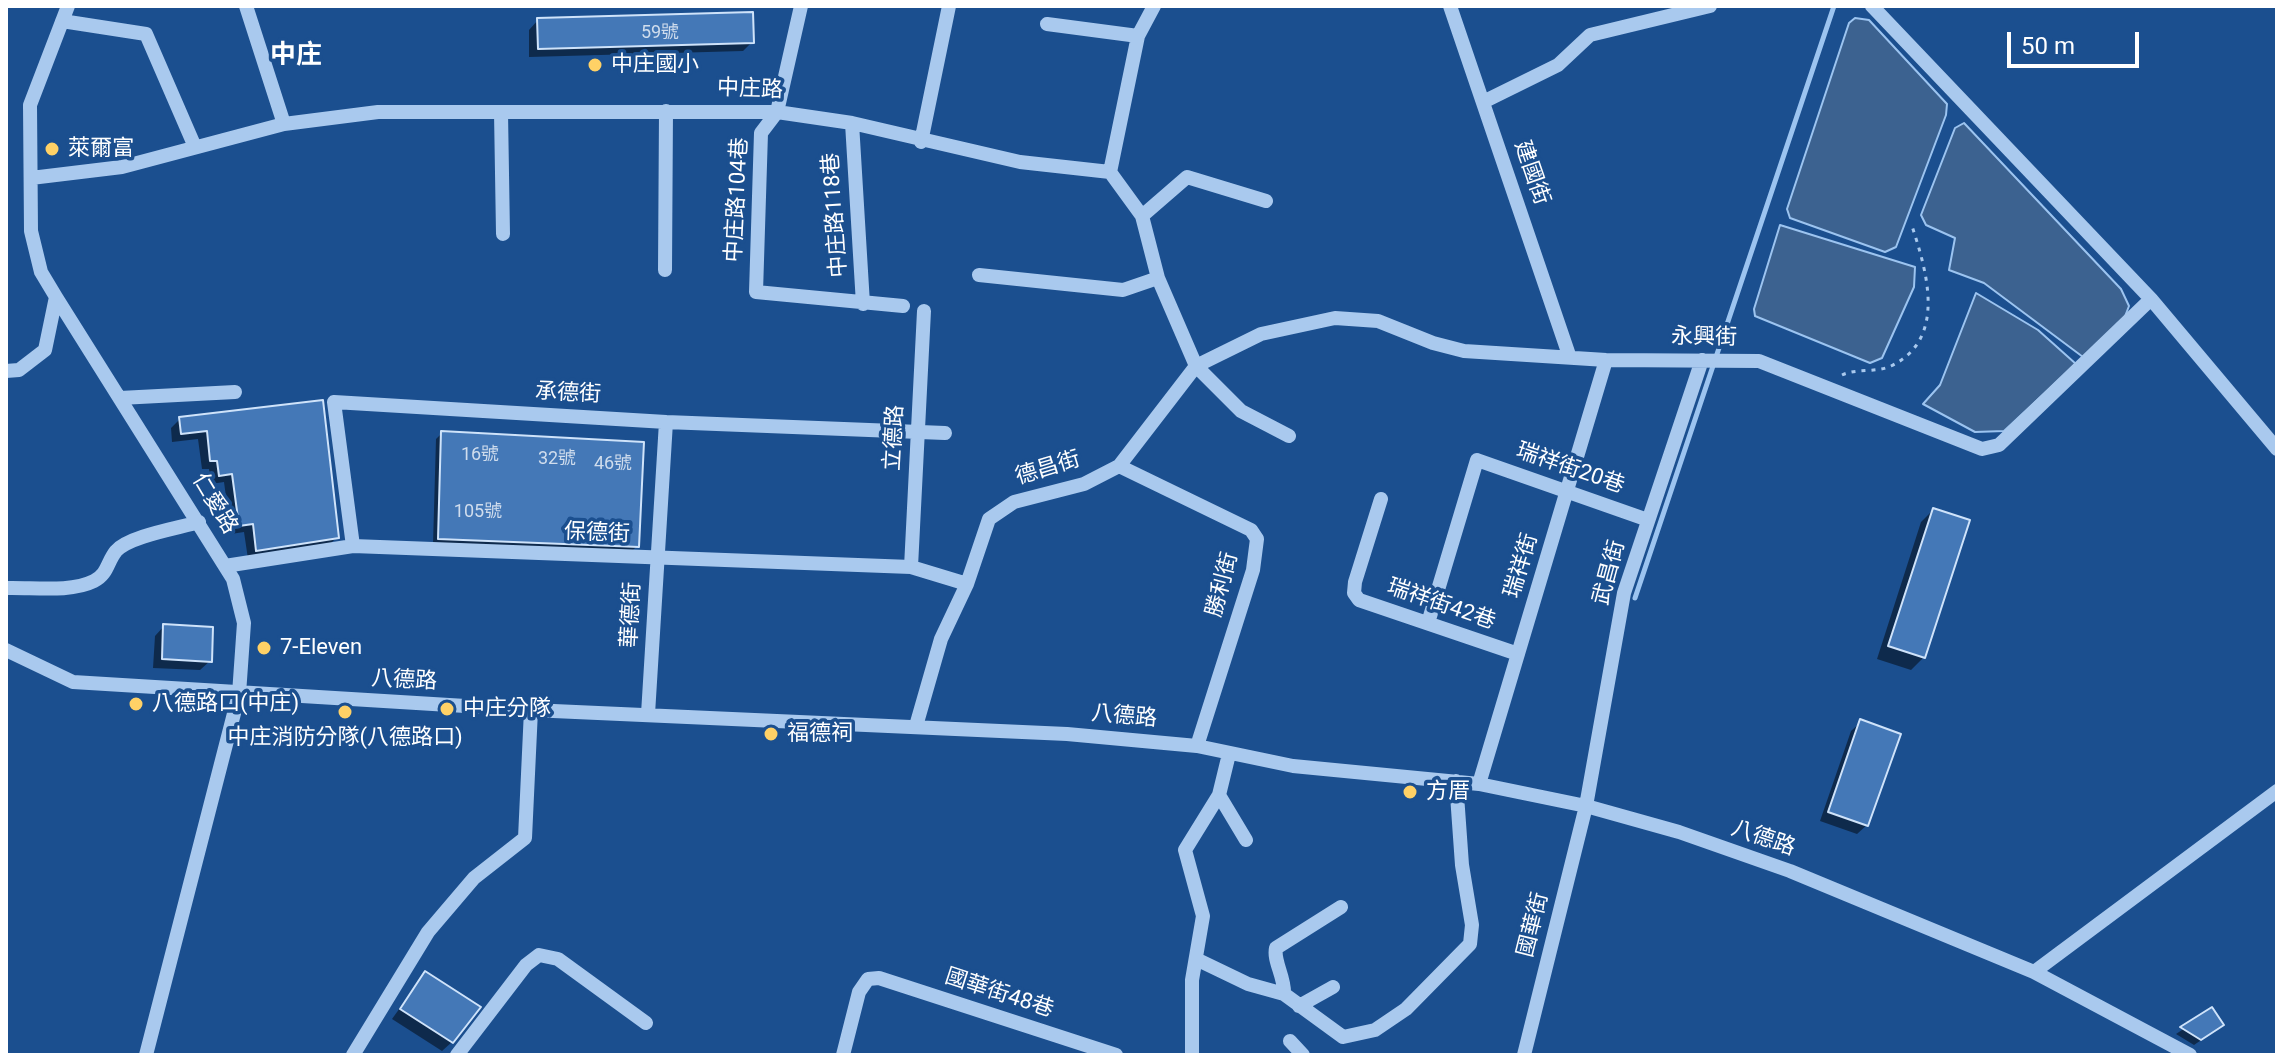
<!DOCTYPE html>
<meta charset="utf-8">
<style>
body{margin:0}
#map{position:relative;width:2283px;height:1061px;overflow:hidden;background:#1b4f8f;font-family:Roboto,sans-serif}
canvas{display:block}
.frame{position:absolute;inset:0;border:8px solid #fff;pointer-events:none}
.scale{position:absolute;left:2007px;top:32px;width:132px;height:36px;box-sizing:border-box;border:4px solid #fff;border-top:0;padding-left:10px;font-size:24px;line-height:28px;white-space:nowrap;color:#fff;-webkit-text-stroke:6px #1b4f8f;paint-order:stroke}
</style>
<div id="map">
<canvas width="2283" height="1061"></canvas>
<div class="frame"></div>
<div class="scale">50 m</div>
</div>
<script>
const c = document.querySelector('canvas').getContext('2d');
c.lineJoin = 'round';
function fill(path, color) {
  c.fillStyle = color;
  c.fill(path, 'evenodd');
}
function stroke(path, color, width, dash) {
  c.strokeStyle = color;
  c.lineWidth = width;
  c.lineCap = dash ? 'butt' : 'round';
  c.setLineDash(dash || []);
  c.stroke(path);
}
function drawText(font, color, halo, rows, align = 'center') {
  c.font = font + ' Roboto,"Noto Sans TC",sans-serif';
  c.lineWidth = 7;
  c.setLineDash([]);
  c.textBaseline = 'middle';
  c.strokeStyle = halo;
  c.fillStyle = color;
  for (const [text, x, y, turn = 0] of rows) {
    c.save();
    c.translate(x, y);
    c.rotate((+turn || 0) * Math.PI / 180);
    c.textAlign = isNaN(turn) ? turn : align;
    if (halo) c.strokeText(text, 0, 0);
    c.fillText(text, 0, 0);
    c.restore();
  }
}
const water = new Path2D(`
 M1855,18L1869,20L1947,104L1946,115L1896,247L1885,252L1790,218L1787,209L1849,23Z
 M1964,123L2121,289L2129,306L2124,319L2083,357L1984,283L1949,270L1955,238L1926,225L1921,215L1955,128Z
 M1780,225L1915,267L1914,287L1882,358L1870,363L1755,316L1754,309Z
 M1976,293L2038,330L2076,364L2004,431L1975,432L1923,404L1940,385Z`);
fill(water, '#3c6290');
stroke(water, '#9cc4f0', 2);
fill(new Path2D(`
 M538,20L752,42L743,51L529,57V30Z
 M322,403L337,537L328,546L248,559L244,532L231,534L224,482L211,484L209,469H202L198,439L172,442L171,428L180,419Z
 M442,433L637,546L631,552L433,544L436,439Z
 M1933,510L1924,657L1911,670L1877,659L1921,522Z
 M164,626L210,661L200,670L153,668L155,636Z
 M1861,722L1867,825L1857,834L1820,821L1851,731Z
 M425,973L452,1042L442,1051L392,1019Z
 M2212,1010L2216,1030L2194,1045L2176,1034Z`), '#0007');
stroke(new Path2D(`
 M1635,598L1834,6`), '#9cc4f0', 5);
const building = new Path2D(`
 M753,12L754,43L538,49L537,18Z
 M323,400L339,538L256,551L253,524L239,526L232,474L219,476L217,461H210L207,431L181,434L179,417Z
 M441,431L644,442L639,547L438,539Z
 M1933,508L1970,520L1925,658L1888,646Z
 M163,624L213,627L212,662L162,659Z
 M1860,719L1901,734L1868,826L1828,812Z
 M425,971L481,1007L453,1043L400,1009Z
 M2212,1007L2224,1025L2201,1040L2180,1027Z`);
fill(building, '#4478b7');
stroke(building, '#cfe3fa', 2);
stroke(new Path2D(`
 M1842,375C1857,368 1876,373 1891,366C1947,339 1927,272 1912,226`), '#a9c9ee', 3, [4, 6]);
stroke(new Path2D(`
 M68,6L30,105L31,231L41,272L56,297L233,579L244,623L239,694L146,1055
 M246,6L284,124
 M801,6L777,112L761,133L756,292L903,306
 M1450,6L1569,355
 M1872,6L2151,299L2277,449
 M62,21L146,34L195,147
 M1047,24L1138,36
 M1483,102L1558,65L1590,35L1710,6
 M501,112L503,234
 M852,123L863,304
 M921,142L949,6
 M1110,172L1138,36L1154,6
 M31,178L122,167L284,124L378,112H777L852,123L1020,162L1110,172L1142,216L1158,278L1196,366L1241,411L1289,436
 M1142,216L1187,177L1266,201
 M665,270L666,111
 M979,275L1123,290L1158,278
 M6,371L19,370L45,350L56,297
 M120,398L235,392
 M1119,466L1251,530L1257,539L1253,570L1197,746
 M1381,499L1355,582L1354,593L1359,600L1518,654
 M353,546L334,402L666,422L945,433
 M225,566L353,546L911,567L967,584
 M911,567L924,311
 M6,588C32,587 70,593 94,581C108,574 107,562 116,551C129,536 179,528 199,522
 M1428,623L1477,460L1648,520
 M6,650L73,682L531,710L1067,734L1197,746L1293,766L1479,784L1586,806L1679,832L1790,871L2034,972L2190,1055
 M648,714L666,422
 M916,726L941,639L967,584L989,519L1014,502L1084,484L1119,466L1196,366L1261,334L1335,318L1378,321L1433,343L1464,351L1606,360L1759,361L1982,449L1999,445L2151,299
 M1479,784L1606,360
 M1219,795L1246,840
 M1196,959L1248,984L1284,994L1343,1037L1375,1030L1406,1009L1470,944L1472,925L1462,865L1456,781
 M2034,972L2277,791
 M1284,994C1285,977 1273,961 1276,948L1341,907
 M1299,1006L1333,987
 M1290,1041L1303,1055
 M353,1055L428,932L474,878L525,838L531,710
 M457,1055L526,965L539,955L558,959L646,1023
 M843,1055L859,992L868,979L879,978L1116,1055
 M1192,1055V980L1203,916L1185,850L1219,795L1229,754
 M1524,1055L1586,806L1624,593L1702,360`), '#a9c9ee', 14);
for (const [x, y, r, color] of [
 [595,65,8,"#ffd166"],
 [52,149,8,"#ffd166"],
 [264,648,8,"#ffd166"],
 [136,704,8,"#ffd166"],
 [447,709,8,"#ffd166"],
 [345,712,8,"#ffd166"],
 [771,734,8,"#ffd166"],
 [1410,792,8,"#ffd166"]
]) {
  const dot = new Path2D();
  dot.arc(x, y, r, 0, 2 * Math.PI);
  c.fillStyle = color;
  c.fill(dot);
  stroke(dot, '#1b4f8f', 3);
}
drawText('18px', '#d0dded', null, [
 ["59號",660,33],
 ["16號",480,455],
 ["32號",557,459],
 ["46號",613,464],
 ["105號",478,512]
]);
drawText('22px', '#fff', '#1b4f8f', [
 ["中庄國小",611,65],
 ["萊爾富",68,149],
 ["7-Eleven",280,648],
 ["八德路口(中庄)",152,704],
 ["中庄分隊",463,709],
 ["福德祠",787,734],
 ["中庄消防分隊(八德路口)",345,738,"center"],
 ["方厝",1426,792]
], 'left');
drawText('22px', '#fff', '#1b4f8f', [
 ["中庄路",750,90,2],
 ["建國街",1531,173,71],
 ["中庄路104巷",738,200,-87],
 ["中庄路118巷",836,215,-94],
 ["永興街",1704,338,1],
 ["承德街",568,394,3],
 ["立德路",895,438,-87],
 ["德昌街",1048,469,-17],
 ["瑞祥街20巷",1570,469,19],
 ["仁愛路",214,504,59],
 ["保德街",597,534,2],
 ["瑞祥街",1522,566,-73],
 ["武昌街",1610,573,-75],
 ["勝利街",1223,585,-75],
 ["瑞祥街42巷",1441,605,19],
 ["華德街",632,615,-87],
 ["八德路",404,681,3],
 ["八德路",1124,717,5],
 ["八德路",1763,839,19],
 ["國華街",1534,925,-76],
 ["國華街48巷",999,994,18]
]);
drawText('bold 26px', '#fff', '#1b4f8f', [
 ["中庄",296,56]
]);
</script>
